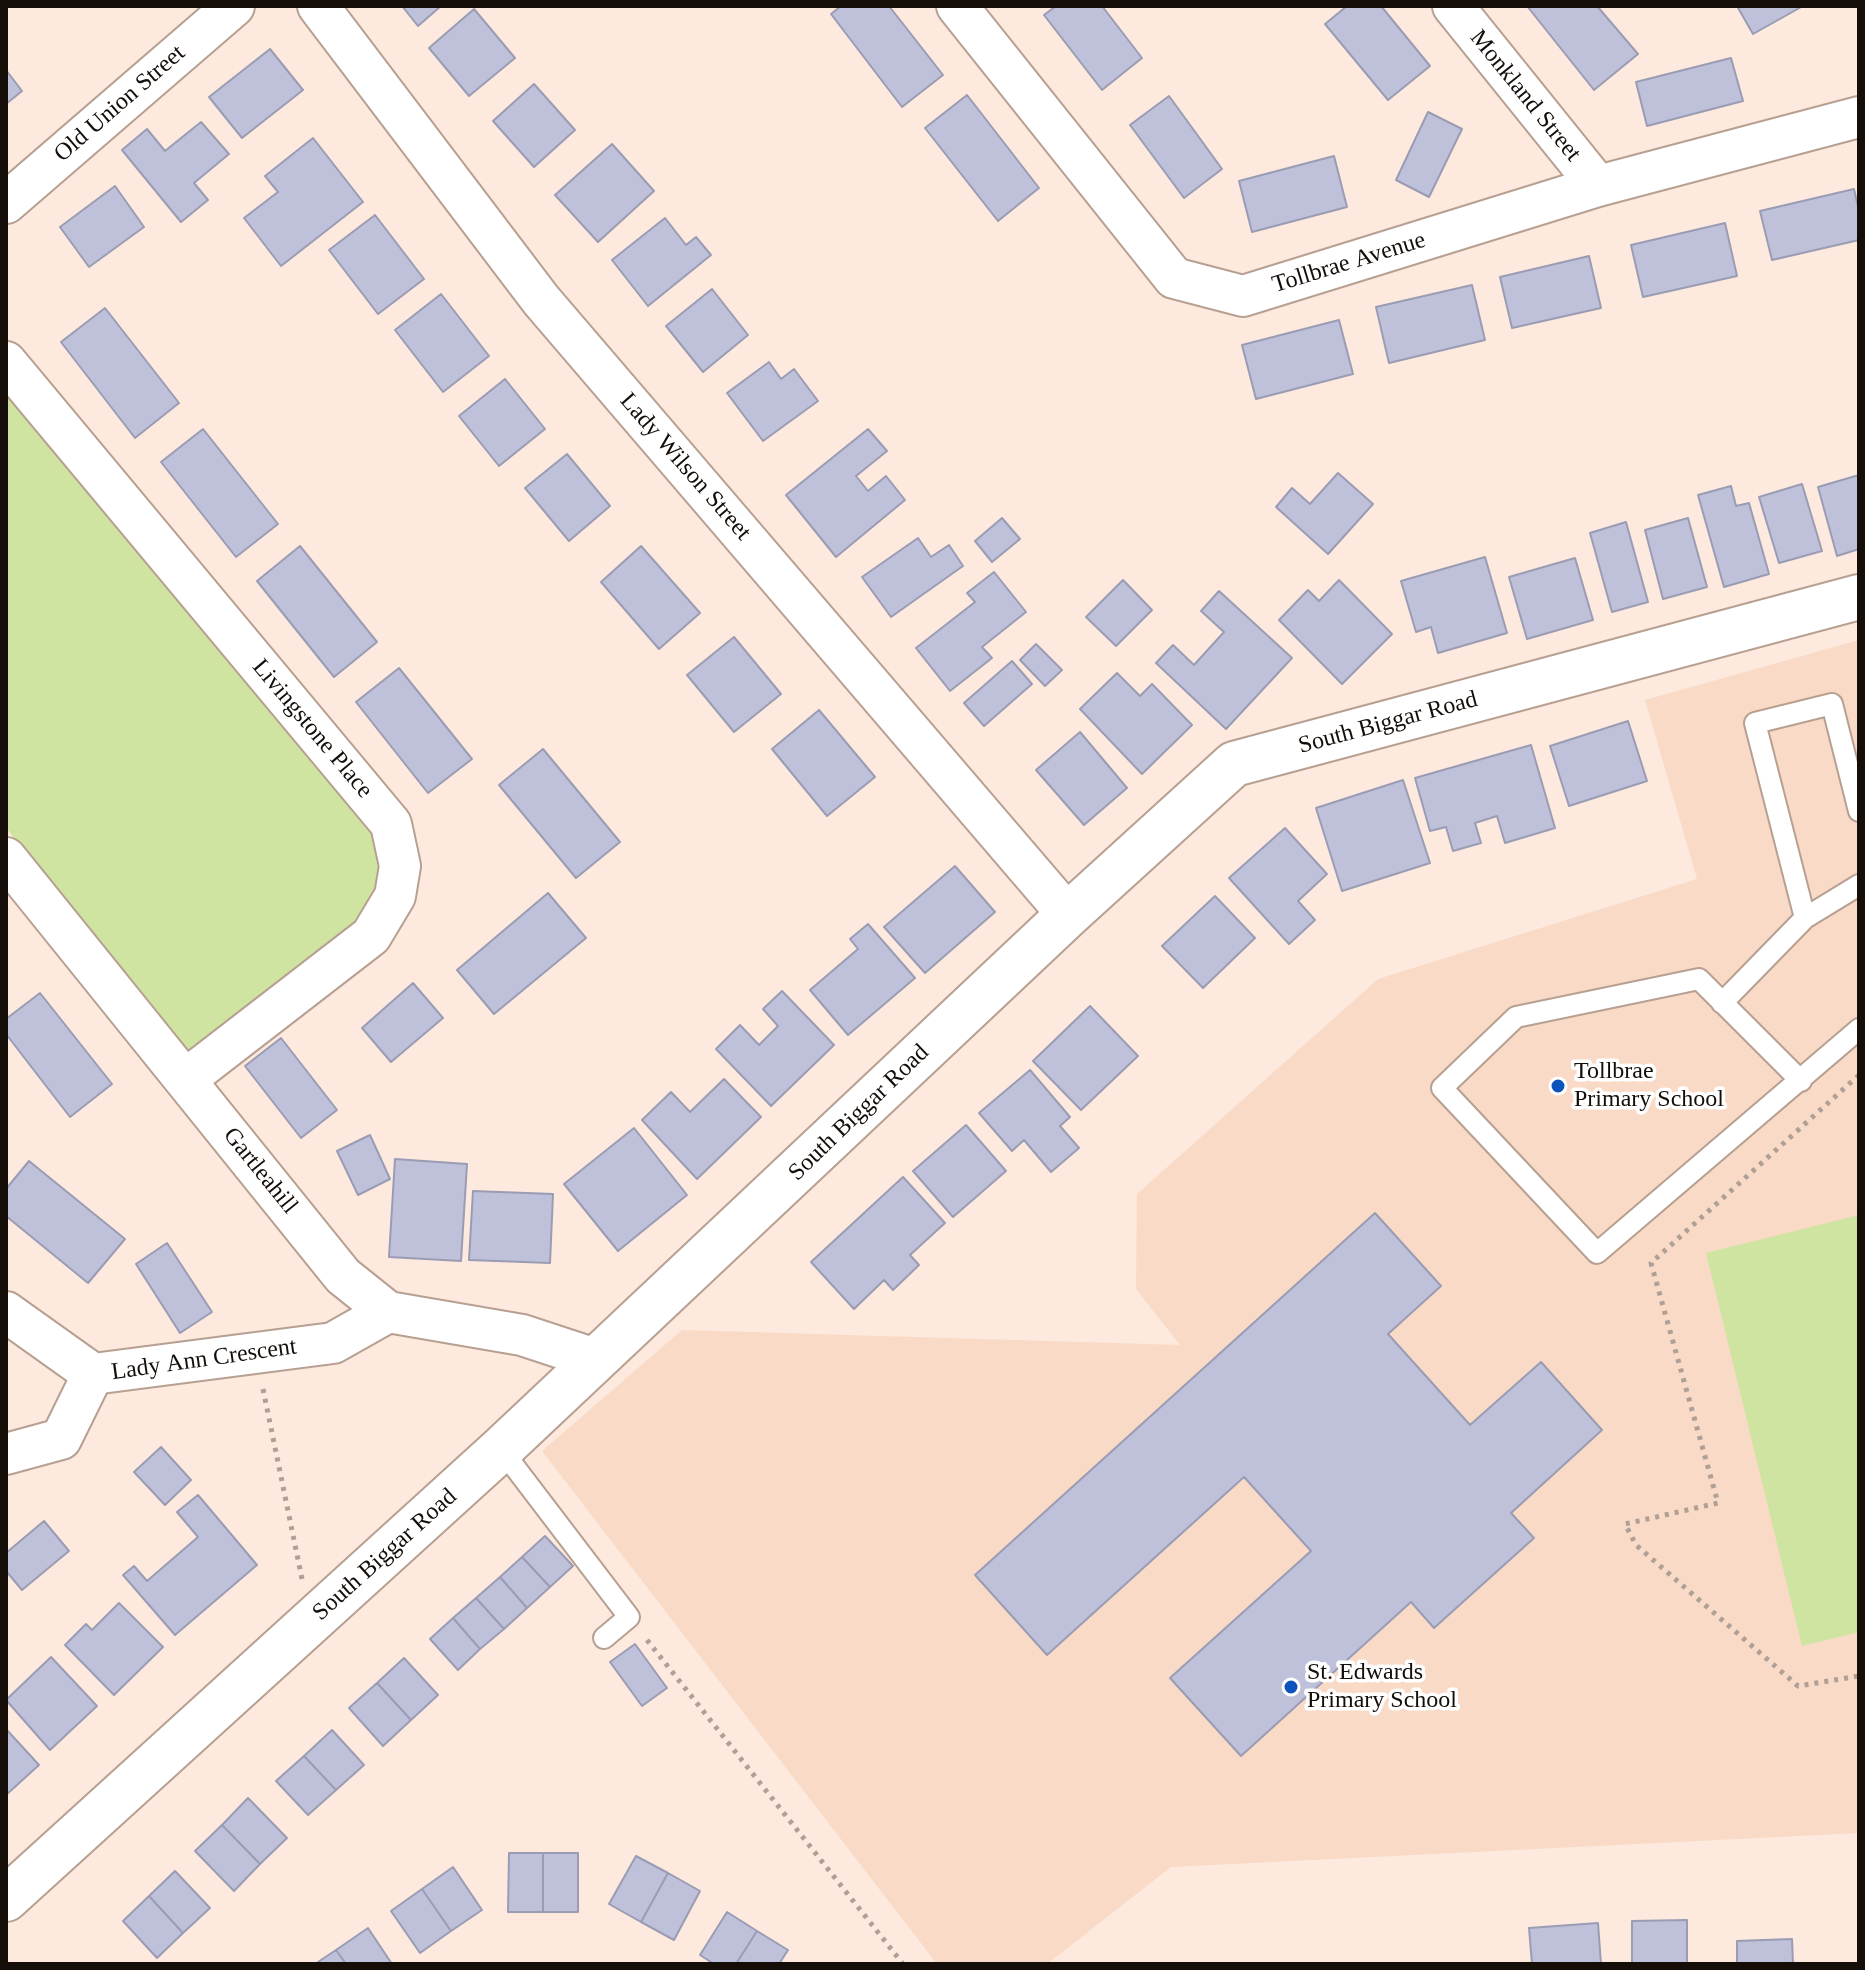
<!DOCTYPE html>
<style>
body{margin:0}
#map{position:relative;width:1865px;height:1970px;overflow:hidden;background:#fde9dd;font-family:Georgia,serif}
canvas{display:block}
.frame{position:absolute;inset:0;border:8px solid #150d08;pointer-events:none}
</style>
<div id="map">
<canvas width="1865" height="1970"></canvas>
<div class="frame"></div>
</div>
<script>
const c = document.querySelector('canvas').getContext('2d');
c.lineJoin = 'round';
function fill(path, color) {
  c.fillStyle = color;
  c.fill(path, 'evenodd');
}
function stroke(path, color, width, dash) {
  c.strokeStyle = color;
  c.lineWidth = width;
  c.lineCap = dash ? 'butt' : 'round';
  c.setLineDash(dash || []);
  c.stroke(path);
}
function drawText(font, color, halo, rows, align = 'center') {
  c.font = font + ' Georgia,serif';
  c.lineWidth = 7;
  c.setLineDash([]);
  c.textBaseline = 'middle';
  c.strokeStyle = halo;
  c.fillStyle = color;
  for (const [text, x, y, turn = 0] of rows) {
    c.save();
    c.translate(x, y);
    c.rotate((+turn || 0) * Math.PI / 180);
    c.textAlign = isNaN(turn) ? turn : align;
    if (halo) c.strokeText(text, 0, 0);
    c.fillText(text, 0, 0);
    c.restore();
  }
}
fill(new Path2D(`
 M1859,640V1833L1171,1867L1047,1964H937L542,1451L682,1330L1180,1345L1136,1289L1137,1194L1378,979L1697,879L1645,700Z`), '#f9dac6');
fill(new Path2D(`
 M6,372L384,825L390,867L363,932L193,1056L6,828Z
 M1859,1215V1632L1802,1646L1706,1253Z`), '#d0e4a1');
const building = new Path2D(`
 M402,6H441L418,26Z
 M841,6H889L943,75L902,107L831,14Z
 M1056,6H1102L1142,58L1102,90L1044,15Z
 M1347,6H1381L1430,66L1388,100L1325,24Z
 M1527,6H1597L1638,54L1594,90Z
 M1737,6H1803L1753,34Z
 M474,9L515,58L469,96L429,48Z
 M270,49L303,90L242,138L209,97Z
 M1731,58L1743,101L1647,126L1636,82Z
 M6,70L22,91L6,104Z
 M534,84L575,130L534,167L493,121Z
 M967,95L1039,188L998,221L925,128Z
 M1169,96L1222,169L1184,198L1130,125Z
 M1428,112L1462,129L1429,197L1396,180Z
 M201,122L229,154L194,183L208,200L181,222L122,150L147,129L165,151Z
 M313,138L363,202L281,266L244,218L278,192L265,176Z
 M612,144L654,191L598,242L555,195Z
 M1334,156L1347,207L1252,232L1239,181Z
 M115,186L144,227L89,267L60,227Z
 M1854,189L1859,211V240L1772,260L1760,211Z
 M375,215L424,279L378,314L329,250Z
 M665,218L686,245L696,237L711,255L648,306L612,260Z
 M1725,223L1737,276L1643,297L1631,245Z
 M1589,256L1601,308L1512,328L1500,277Z
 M1472,285L1485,340L1389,363L1376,307Z
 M712,289L748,335L703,372L666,326Z
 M441,294L489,356L443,392L395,330Z
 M105,308L179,403L135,438L61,342Z
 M1339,320L1353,374L1256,399L1242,345Z
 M769,362L781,379L794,369L818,401L763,441L727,393Z
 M505,379L545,429L499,466L459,416Z
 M203,429L278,524L236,557L161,462Z
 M868,429L887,451L856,476L868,491L886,476L905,500L836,557L786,495Z
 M567,454L610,506L569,541L525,488Z
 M1338,473L1373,504L1328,554L1276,507L1292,488L1310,504Z
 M1859,475V549L1837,556L1818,487Z
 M1802,484L1822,551L1779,563L1759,497Z
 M1731,486L1736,506L1749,503L1769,574L1724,587L1698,495Z
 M1002,518L1020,539L992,562L975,541Z
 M1688,518L1707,587L1663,599L1645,530Z
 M1626,522L1648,602L1612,612L1590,533Z
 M918,538L931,557L949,545L963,566L891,617L862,577Z
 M300,546L377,642L334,677L257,581Z
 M641,546L700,613L659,649L601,582Z
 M1485,557L1507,633L1438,653L1431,627L1416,632L1401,581Z
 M1575,558L1593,620L1527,639L1509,577Z
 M994,572L1026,612L982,647L992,658L950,691L916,648L975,602L967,593Z
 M1123,580L1152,610L1116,646L1086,617Z
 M1339,580L1392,634L1342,684L1279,620L1308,590L1319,601Z
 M1219,591L1292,658L1226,729L1156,663L1173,645L1194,665L1224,632L1201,611Z
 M734,637L781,694L734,732L687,675Z
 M1036,644L1062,670L1045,686L1020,660Z
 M1012,661L1032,684L984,726L964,703Z
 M399,668L472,759L428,793L356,702Z
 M1117,673L1140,696L1152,684L1192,725L1142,774L1080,709Z
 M819,710L875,777L827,816L772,749Z
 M1628,721L1647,781L1569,806L1550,746Z
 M1080,732L1127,788L1084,825L1036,770Z
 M1531,745L1555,828L1505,843L1497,816L1475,823L1481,843L1453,851L1446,827L1430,831L1415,778Z
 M543,749L620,842L576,878L499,785Z
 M1403,780L1430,863L1342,891L1316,808Z
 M1285,828L1327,874L1298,901L1315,920L1289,944L1229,878Z
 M955,866L995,912L925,973L884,927Z
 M548,893L586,938L494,1014L457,970Z
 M1215,896L1255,938L1203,988L1162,946Z
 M868,924L915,978L848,1035L810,990L858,949L850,939Z
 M413,983L443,1018L391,1062L362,1028Z
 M782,991L834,1045L771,1106L716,1049L740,1025L759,1045L778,1026L763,1009Z
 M40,993L112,1084L70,1117L6,1034V1019Z
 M1090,1006L1138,1056L1081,1110L1033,1061Z
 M281,1038L337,1110L301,1138L245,1066Z
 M1030,1070L1070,1117L1060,1126L1079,1148L1051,1172L1024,1140L1012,1151L979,1113Z
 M724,1079L761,1117L697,1179L642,1120L671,1092L690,1112Z
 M966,1125L1006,1171L953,1217L913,1171Z
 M634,1128L687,1195L618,1251L564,1184Z
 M370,1135L390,1179L358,1195L337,1151Z
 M395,1159L467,1164L461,1261L389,1257Z
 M29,1161L125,1239L88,1283L6,1216V1189Z
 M903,1177L945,1223L910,1255L919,1265L893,1290L884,1280L854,1309L811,1262Z
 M473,1191L553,1194L550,1263L469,1260Z
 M1375,1213L1441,1286L1388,1334L1470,1425L1541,1362L1602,1430L1511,1513L1534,1538L1434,1628L1411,1602L1241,1756L1170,1678L1311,1551L1244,1477L1047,1655L975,1575Z
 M167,1243L212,1312L180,1333L136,1264Z
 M161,1447L191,1480L165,1505L134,1472Z
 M198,1495L257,1565L175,1635L123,1575L134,1566L147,1581L198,1537L177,1512Z
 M44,1521L69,1551L22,1590L6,1571V1553Z
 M545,1536L573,1566L550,1587L522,1557Z
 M522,1557L550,1587L527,1608L500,1577Z
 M500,1577L527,1608L504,1629L476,1598Z
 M476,1598L504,1629L480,1649L453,1618Z
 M119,1603L163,1647L114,1695L65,1645L86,1624L92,1630Z
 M453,1618L480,1649L458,1670L430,1639Z
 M635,1644L667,1688L642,1706L610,1662Z
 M51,1657L97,1706L50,1750L6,1700Z
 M404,1658L438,1695L411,1720L377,1683Z
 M377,1683L411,1720L383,1746L349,1708Z
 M6,1729L39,1765L6,1795Z
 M332,1730L364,1765L336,1790L304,1756Z
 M304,1756L336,1790L308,1815L276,1781Z
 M248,1798L287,1838L260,1864L222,1825Z
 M222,1825L260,1864L234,1891L195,1851Z
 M509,1853H543V1912H508Z
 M543,1853H578V1912H543Z
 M636,1856L668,1873L641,1922L609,1904Z
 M453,1867L482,1910L451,1931L422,1889Z
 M175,1871L210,1908L183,1933L149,1896Z
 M668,1873L700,1891L674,1940L641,1922Z
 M422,1889L451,1931L420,1953L391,1911Z
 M149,1896L183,1933L157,1958L123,1921Z
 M727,1912L757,1931L736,1964H714L700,1955Z
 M1687,1920V1964H1632V1921Z
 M1598,1923L1601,1964H1532L1529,1928Z
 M368,1928L392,1964H346L336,1950Z
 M757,1931L788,1950L779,1964H736Z
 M1792,1939L1793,1964H1737V1941Z
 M336,1950L346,1964H315Z`);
fill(building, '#bfc1da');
stroke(building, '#9a9cb3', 2);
const lane = new Path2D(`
 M1805,918L1755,723L1832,704L1859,811
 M1722,1003L1805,918L1859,885
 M1801,1081L1699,979L1516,1017L1442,1088L1597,1253L1859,1029
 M501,1449L629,1617L604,1638`);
const street = new Path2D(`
 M318,6L541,300L1068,915
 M957,6L1174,278L1243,296L1598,186L1859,117
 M1453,6L1598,186
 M6,203L234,6
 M6,362L391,824L400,866L395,896L371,936L186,1079
 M6,858L343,1276L388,1312L522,1335L595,1359
 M6,1312L93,1374
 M6,1454L61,1439L93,1374L333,1343L388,1312`);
const secondary = new Path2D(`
 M6,1899L501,1449L1068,915L1234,764L1859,597`);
stroke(lane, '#b7a091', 24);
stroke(street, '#b7a091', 44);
stroke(secondary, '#b7a091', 48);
stroke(new Path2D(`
 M1859,1075L1651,1263L1718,1503L1625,1524L1636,1545L1798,1686L1859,1676
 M263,1389L302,1579
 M647,1640L903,1964`), '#af9f95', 5, [4, 6]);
stroke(lane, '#fff', 20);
stroke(street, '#fff', 40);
stroke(secondary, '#fff', 44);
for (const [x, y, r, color] of [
 [1558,1086,8,"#0c53bd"],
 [1291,1687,8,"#0c53bd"]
]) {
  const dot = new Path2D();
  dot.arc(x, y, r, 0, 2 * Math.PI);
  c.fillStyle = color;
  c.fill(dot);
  stroke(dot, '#fff', 3);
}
drawText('24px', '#150d08', '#fff', [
 ["Monkland Street",1525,96,51],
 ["Old Union Street",120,104,-41],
 ["Tollbrae Avenue",1349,263,-17],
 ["Lady Wilson Street",685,467,49],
 ["South Biggar Road",1388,723,-15],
 ["Livingstone Place",312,729,50],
 ["South Biggar Road",859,1113,-44],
 ["Gartleahill",260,1171,51],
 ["Lady Ann Crescent",204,1360,-8],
 ["South Biggar Road",385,1555,-42]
]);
drawText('24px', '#150d08', '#fff', [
 ["Tollbrae",1574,1072],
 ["Primary School",1574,1100],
 ["St. Edwards",1307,1673],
 ["Primary School",1307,1701]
], 'left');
</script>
